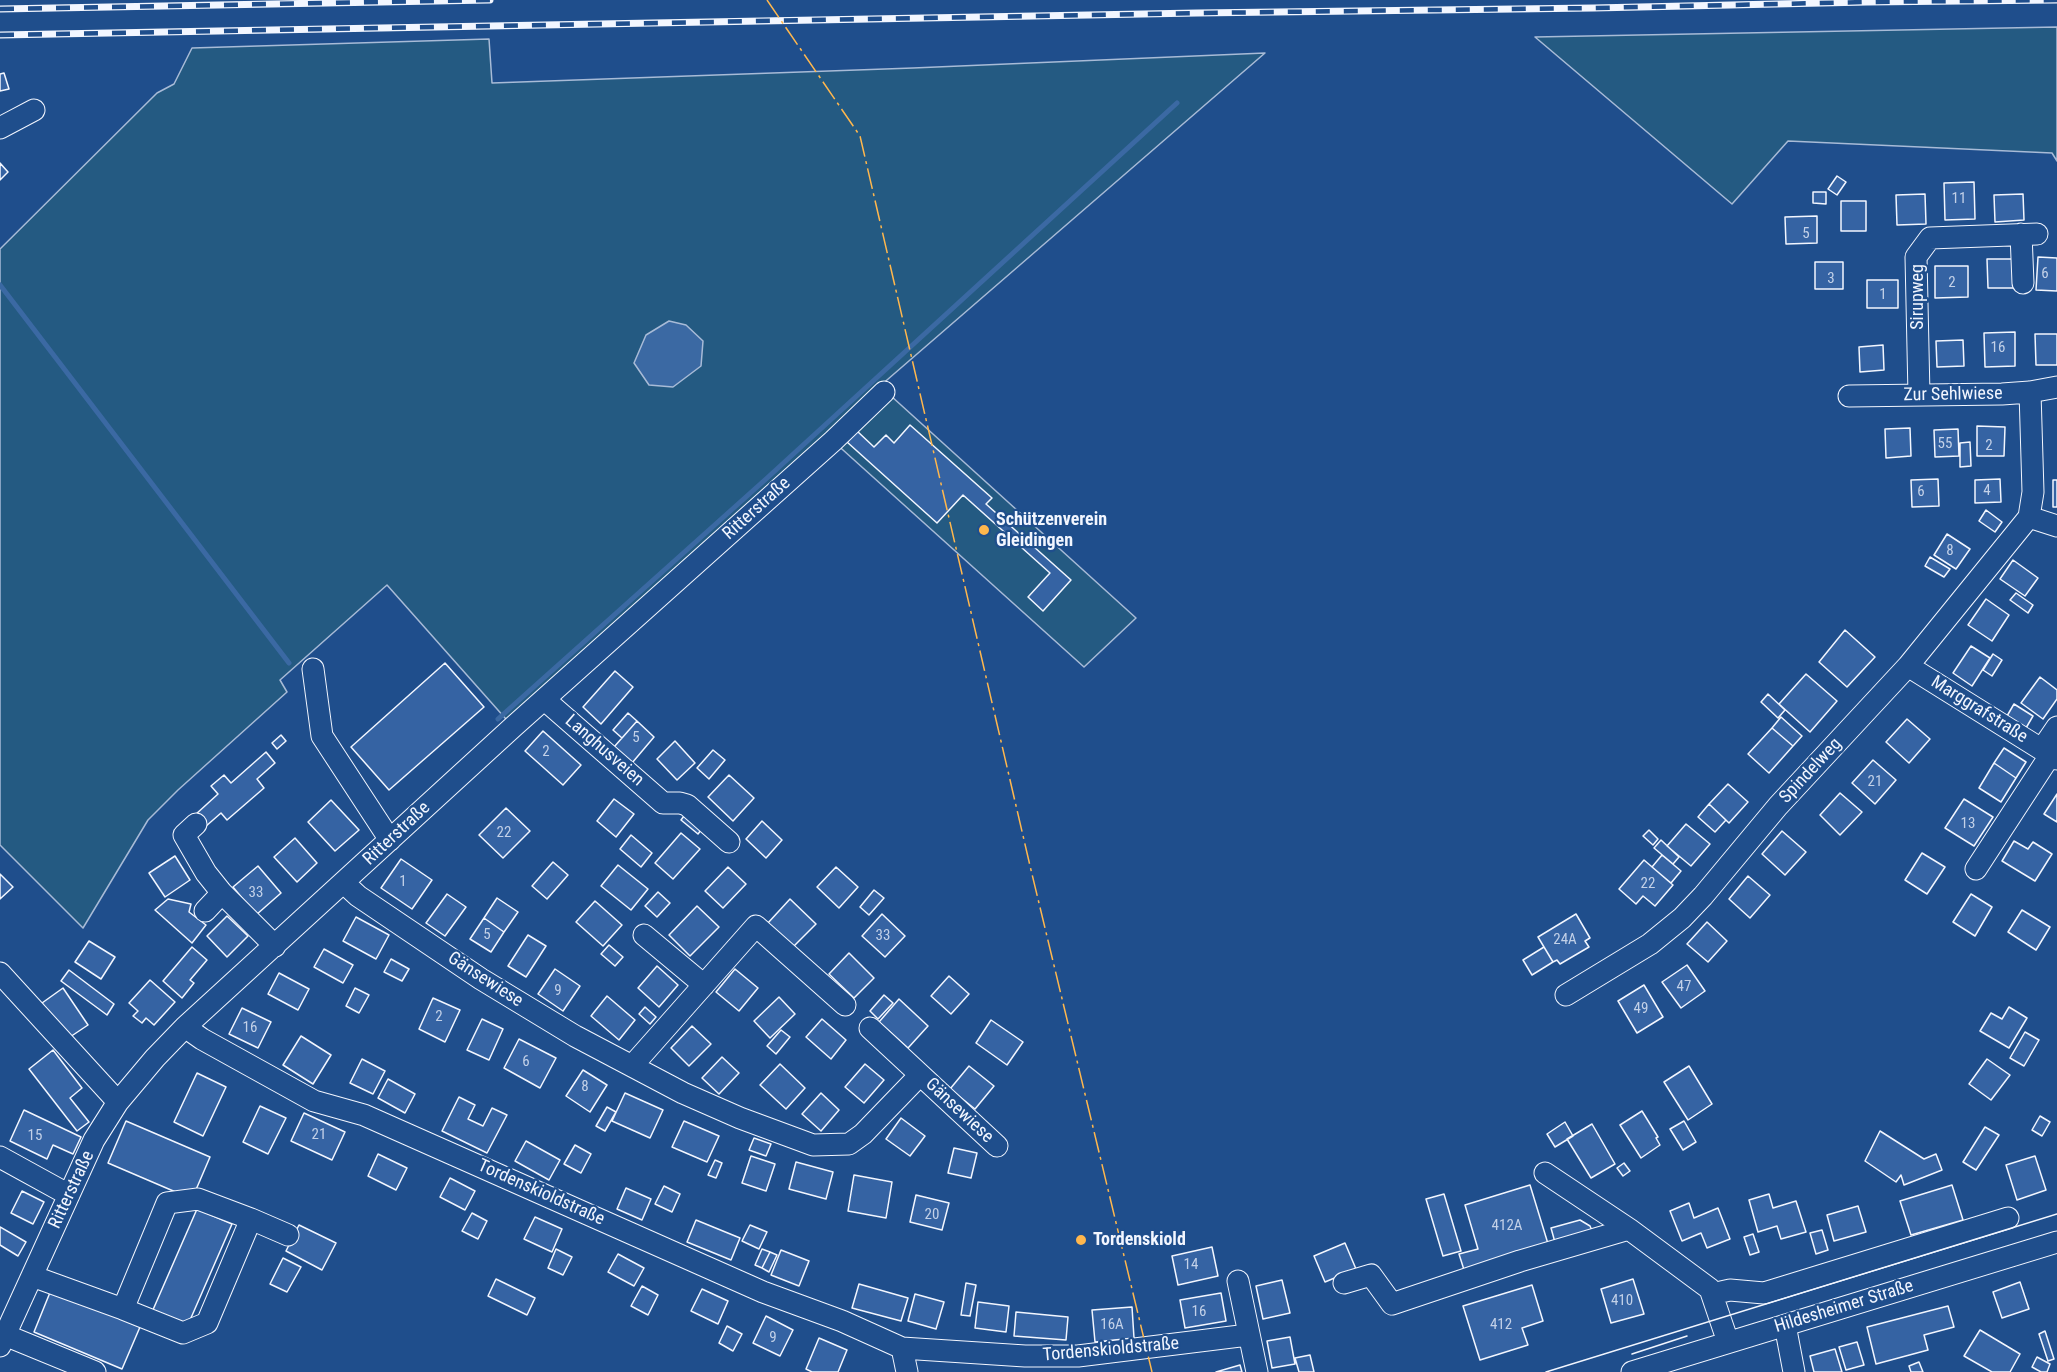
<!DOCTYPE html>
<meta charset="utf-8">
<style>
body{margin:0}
canvas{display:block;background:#1f4e8c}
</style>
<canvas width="2057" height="1372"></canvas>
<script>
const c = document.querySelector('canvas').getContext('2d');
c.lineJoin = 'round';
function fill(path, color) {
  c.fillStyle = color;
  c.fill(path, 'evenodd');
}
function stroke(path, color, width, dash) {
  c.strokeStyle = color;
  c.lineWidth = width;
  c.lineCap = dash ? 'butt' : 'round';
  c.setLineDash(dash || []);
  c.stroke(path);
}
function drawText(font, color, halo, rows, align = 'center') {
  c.font = font + ' "Roboto Condensed",sans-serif';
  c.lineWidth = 4.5;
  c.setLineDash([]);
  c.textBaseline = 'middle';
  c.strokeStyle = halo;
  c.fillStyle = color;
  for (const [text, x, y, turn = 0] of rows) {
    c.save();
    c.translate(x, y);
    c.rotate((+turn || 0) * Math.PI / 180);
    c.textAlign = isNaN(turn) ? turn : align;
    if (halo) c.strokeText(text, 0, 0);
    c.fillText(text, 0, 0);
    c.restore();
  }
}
const green = new Path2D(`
 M2057,27V161L2052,153L1788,141L1732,204L1535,37Z
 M489,39L492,83L913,68L1265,53L880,386L1136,618L1084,667L833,441L513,727L387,585L280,680L287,692L178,790L148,820L83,928L0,845V249L157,93L174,84L192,48Z`);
fill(green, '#245a82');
stroke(green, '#a8bbd7', 1.5);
const water = new Path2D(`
 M669,321L686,325L703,341L701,366L673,387L649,385L634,363L646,335Z`);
fill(water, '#3b69a3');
stroke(water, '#a8bbd7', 1.5);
stroke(new Path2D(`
 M0,285L289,663
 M498,719L766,479L1177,103`), '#3b69a3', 5);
const building = new Path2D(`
 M4,73L9,89L0,91V74Z
 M0,163L8,172L0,180Z
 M1837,176L1846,182L1837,195L1828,189Z
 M1974,182L1975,219L1945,220L1944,183Z
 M1813,192H1826V204L1813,203Z
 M1925,194L1926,224L1897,225L1896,195Z
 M2023,194L2024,220L1995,222L1994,195Z
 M1841,201H1866V231H1841Z
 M1817,216V243L1786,244L1785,217Z
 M2038,257L2057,258V291L2036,290Z
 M1987,259H2014V288H1988Z
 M1815,262H1843V289H1815Z
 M1935,266H1968V297L1935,298Z
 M1867,280H1898V308H1867Z
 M2015,332V366L1985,367L1984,333Z
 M2035,334H2057V365H2036Z
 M1963,340L1964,366L1937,367L1936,341Z
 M1883,345L1884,370L1860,372L1859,347Z
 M910,425L992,498L986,504L1071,580L1043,611L1028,597L1050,573L963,495L937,523L847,442L857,431L874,447L886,435L894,443Z
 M1977,426L2005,427L2004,456H1977Z
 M1910,428L1911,456L1886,458L1885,429Z
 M1958,429L1959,456L1935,457L1934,430Z
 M1970,442L1971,466L1960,467V443Z
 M1938,479L1939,506L1912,507L1911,480Z
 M2000,479L2001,502L1975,503V480Z
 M2053,480H2057V507H2053Z
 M1986,510L2002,522L1995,532L1979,521Z
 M1947,534L1970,549L1956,569L1934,555Z
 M1930,557L1950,569L1944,577L1925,566Z
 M2013,560L2038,578L2025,596L2000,579Z
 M2016,593L2033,605L2028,613L2010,600Z
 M1986,599L2009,615L1992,641L1968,625Z
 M1845,630L1875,657L1847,687L1819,662Z
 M1971,646L1990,658L1972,686L1953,673Z
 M1993,654L2002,660L1992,676L1983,670Z
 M445,663L484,707L389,790L351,747Z
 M615,671L633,687L601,724L583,707Z
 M1806,674L1837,701L1810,732L1779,704Z
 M2040,677L2057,690V699L2043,719L2021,703Z
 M1768,694L1785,710L1778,718L1761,702Z
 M2014,704L2033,716L2026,728L2007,716Z
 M628,713L637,721L622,738L613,730Z
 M1781,717L1802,736L1793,746L1772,728Z
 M1907,719L1930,739L1909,763L1886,742Z
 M637,721L654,737L632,763L614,747Z
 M1772,728L1793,746L1769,773L1748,754Z
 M543,731L581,765L563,785L525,751Z
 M281,735L286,741L277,749L272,743Z
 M675,741L695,763L677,780L657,759Z
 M2004,748L2026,762L2016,778L1994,763Z
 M713,750L725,760L709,779L697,768Z
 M266,752L275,763L257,779L264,788L227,820L221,813L205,827L195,815L218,794L211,786L224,775L231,783Z
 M1873,760L1896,780L1875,804L1852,783Z
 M1994,763L2016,778L2001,802L1979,788Z
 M729,775L754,798L733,821L708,797Z
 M1728,784L1748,802L1729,823L1709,804Z
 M1840,793L1862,812L1840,835L1820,815Z
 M2057,794V822L2044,814Z
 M614,799L634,814L616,837L597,821Z
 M1964,799L1993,817L1974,846L1945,828Z
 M331,800L359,830L335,851L308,822Z
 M1709,804L1726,820L1715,832L1698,817Z
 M506,808L530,831L503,858L479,835Z
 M687,812L704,826L698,834L681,820Z
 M762,821L782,840L766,858L746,839Z
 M1686,824L1710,844L1691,866L1667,846Z
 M1649,830L1658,839L1653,845L1643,836Z
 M1782,831L1806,852L1785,875L1762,854Z
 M681,833L700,849L673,879L655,863Z
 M631,835L652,853L641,867L620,849Z
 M295,838L317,863L297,882L274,857Z
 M1661,840L1679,857L1673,864L1654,848Z
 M2014,841L2028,849L2033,842L2052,854L2035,881L2002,861Z
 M1922,853L1945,867L1927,894L1905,880Z
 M1662,855L1681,871L1671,883L1652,867Z
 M175,856L190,880L165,897L149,873Z
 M401,859L432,880L412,909L381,888Z
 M1644,860L1673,885L1655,906L1643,896L1636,904L1619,889Z
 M553,862L568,875L547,899L532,886Z
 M618,865L648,889L631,910L601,886Z
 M258,866L281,893L256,915L233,887Z
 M728,867L746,884L723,908L705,891Z
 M836,867L858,887L839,908L817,887Z
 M0,874L13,887L0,899Z
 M1748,876L1770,895L1750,918L1729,899Z
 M874,890L884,898L869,915L860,907Z
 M658,892L670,903L657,917L645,906Z
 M447,894L466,907L445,936L426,923Z
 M1971,894L1992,907L1975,936L1953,922Z
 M497,898L518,912L504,932L484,918Z
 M168,899L191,904L189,912L206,925L192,943L155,910Z
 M790,899L816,924L792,948L767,924Z
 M595,901L622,925L603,946L576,922Z
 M697,906L719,927L690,956L669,935Z
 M2022,910L2050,927L2036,950L2008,932Z
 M882,914L905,936L885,957L862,936Z
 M1576,914L1590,938L1585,941L1589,947L1560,964L1557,960L1553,962L1538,937Z
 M227,916L248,936L227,957L207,936Z
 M356,917L389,935L376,959L343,941Z
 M484,918L504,932L491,952L470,939Z
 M1707,922L1727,941L1708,962L1687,944Z
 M528,935L546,946L526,977L508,966Z
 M89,941L115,957L101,979L75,962Z
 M609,945L623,957L615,966L601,954Z
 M192,947L207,960L190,980L194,983L182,998L163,981Z
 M1544,947L1553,962L1532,975L1523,960Z
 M324,949L353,965L343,983L314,967Z
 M849,953L874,978L854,998L829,974Z
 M391,959L409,969L402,981L384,972Z
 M1687,965L1705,991L1681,1008L1662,982Z
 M657,966L678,985L659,1007L638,988Z
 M555,969L580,986L563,1011L538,994Z
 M735,969L758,988L739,1011L716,992Z
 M69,970L114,1004L107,1015L61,981Z
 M279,973L309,989L298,1010L268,994Z
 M949,976L969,994L951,1014L931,996Z
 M150,980L175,1002L154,1025L146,1018L142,1023L133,1016L138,1011L129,1003Z
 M1644,985L1663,1017L1637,1033L1618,1001Z
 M63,988L88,1025L67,1039L42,1003Z
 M355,988L369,995L359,1013L346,1006Z
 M884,995L893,1003L878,1019L870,1011Z
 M607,996L635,1020L619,1040L591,1016Z
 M779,997L795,1014L770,1038L754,1021Z
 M433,998L460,1010L445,1042L419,1029Z
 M899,999L928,1026L908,1048L879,1022Z
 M645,1007L656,1017L650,1024L639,1014Z
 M2009,1007L2027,1018L2009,1048L1980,1031L1991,1013L2002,1019Z
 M242,1008L271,1022L258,1048L229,1034Z
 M482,1019L503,1029L489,1060L467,1050Z
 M822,1019L846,1040L831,1059L806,1037Z
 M991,1020L1023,1042L1007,1065L976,1043Z
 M692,1026L711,1044L689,1066L671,1048Z
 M781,1030L790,1037L776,1054L767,1046Z
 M2025,1032L2039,1040L2024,1066L2010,1058Z
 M301,1036L331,1055L313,1084L283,1065Z
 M519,1039L556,1058L540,1088L504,1068Z
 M53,1050L82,1088L70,1098L89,1122L77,1131L29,1069Z
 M722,1057L739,1073L719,1094L702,1078Z
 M362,1059L385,1071L373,1094L350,1083Z
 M1987,1059L2010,1075L1991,1100L1969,1084Z
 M780,1064L805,1088L786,1109L760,1085Z
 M865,1064L884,1080L864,1103L845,1087Z
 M969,1066L994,1086L975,1109L950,1089Z
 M1689,1066L1712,1104L1688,1120L1664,1082Z
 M583,1070L607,1085L590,1112L566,1096Z
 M197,1073L226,1087L203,1136L174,1122Z
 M388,1079L415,1094L405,1113L378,1098Z
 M625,1093L663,1110L650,1138L612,1121Z
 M821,1093L839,1110L821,1131L802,1114Z
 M459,1097L475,1105L468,1119L483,1126L492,1108L507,1115L487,1153L442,1131Z
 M260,1106L286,1118L268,1154L243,1142Z
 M607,1107L616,1112L605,1131L596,1126Z
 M24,1110L81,1137L73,1154L53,1145L47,1159L10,1141Z
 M1642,1111L1658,1137L1656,1138L1660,1145L1641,1158L1620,1125Z
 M304,1113L345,1132L332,1160L291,1141Z
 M2040,1116L2050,1122L2042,1136L2032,1130Z
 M901,1118L925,1136L910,1156L886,1139Z
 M126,1121L210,1157L192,1199L108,1163Z
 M684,1121L719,1136L707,1162L672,1147Z
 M1684,1121L1696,1142L1683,1150L1670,1129Z
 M1565,1122L1573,1136L1555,1147L1547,1134Z
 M1592,1124L1615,1164L1591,1178L1567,1139Z
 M1985,1127L1999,1135L1976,1170L1963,1162Z
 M1880,1131L1924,1159L1936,1154L1942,1170L1904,1185L1901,1175L1896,1182L1865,1161Z
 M754,1138L771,1144L766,1156L749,1150Z
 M526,1141L560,1160L549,1180L515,1161Z
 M575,1145L591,1154L581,1173L564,1164Z
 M954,1148L977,1153L971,1178L948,1173Z
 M378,1154L407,1168L396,1190L368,1176Z
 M751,1156L775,1164L766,1191L742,1183Z
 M2035,1156L2046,1190L2017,1200L2006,1165Z
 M715,1160L722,1163L716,1178L708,1175Z
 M796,1162L833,1172L826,1199L789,1189Z
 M1624,1163L1630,1171L1623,1176L1617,1168Z
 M854,1175L892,1182L886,1218L848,1211Z
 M450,1178L475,1191L465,1210L440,1197Z
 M1530,1185L1549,1247L1465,1273L1459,1254L1478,1249L1465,1205Z
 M1952,1185L1963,1220L1911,1235L1900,1201Z
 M664,1186L680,1194L672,1212L655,1204Z
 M626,1188L651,1199L642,1220L617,1209Z
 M22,1191L44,1202L33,1224L11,1213Z
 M1444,1194L1461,1251L1443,1256L1426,1199Z
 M1769,1194L1773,1208L1796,1201L1806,1232L1781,1239L1777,1226L1758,1232L1749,1200Z
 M916,1195L949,1203L942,1230L910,1222Z
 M1689,1203L1694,1218L1718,1208L1730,1239L1707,1248L1701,1233L1682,1241L1670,1211Z
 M1858,1206L1866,1232L1834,1241L1827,1215Z
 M197,1209L232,1224L187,1327L152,1312Z
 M472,1213L487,1221L478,1239L462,1231Z
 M535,1217L562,1229L552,1252L524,1239Z
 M696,1220L740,1238L731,1260L687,1242Z
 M1580,1220L1590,1226L1594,1235L1556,1246L1551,1228Z
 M299,1225L336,1243L322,1270L286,1251Z
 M750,1225L767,1232L759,1249L742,1241Z
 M0,1227L26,1242L18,1256L0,1245Z
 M1822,1230L1828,1250L1816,1254L1810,1233Z
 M1753,1234L1759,1252L1750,1255L1744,1237Z
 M1345,1243L1356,1269L1325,1282L1314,1256Z
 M1212,1247L1218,1276L1178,1285L1172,1256Z
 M556,1249L572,1257L563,1275L548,1268Z
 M762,1249L770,1252L762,1268L755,1265Z
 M781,1250L809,1261L799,1286L771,1275Z
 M770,1252L777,1255L769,1272L762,1268Z
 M618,1254L644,1268L634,1286L608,1272Z
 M283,1258L301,1267L287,1292L270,1284Z
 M496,1279L535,1298L527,1315L488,1296Z
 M1633,1279L1644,1314L1611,1323L1601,1289Z
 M1282,1280L1290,1313L1263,1319L1256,1286Z
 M2020,1282L2029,1309L2002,1318L1993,1292Z
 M966,1283L976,1285L970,1316L961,1315Z
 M859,1284L908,1298L901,1321L852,1308Z
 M1532,1285L1543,1321L1522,1328L1528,1345L1480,1360L1463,1306Z
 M642,1286L658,1295L648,1315L631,1306Z
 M702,1289L728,1301L718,1324L691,1311Z
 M51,1290L140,1327L122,1369L34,1332Z
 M1221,1293L1226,1321L1185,1328L1180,1300Z
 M915,1294L944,1302L936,1329L908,1321Z
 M978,1302L1009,1306L1006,1332L975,1328Z
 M1948,1306L1954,1327L1924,1335L1928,1350L1876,1364L1867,1327Z
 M1132,1307L1134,1338L1095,1342L1092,1310Z
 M1016,1312L1068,1317L1066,1340L1014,1336Z
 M766,1316L793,1330L780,1356L753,1343Z
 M727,1326L742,1334L733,1351L719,1343Z
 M1980,1330L2020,1354L2010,1372H1992L1964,1356Z
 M2045,1331L2054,1359L2048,1361L2039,1334Z
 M1290,1337L1295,1364L1272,1368L1267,1341Z
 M819,1338L847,1350L838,1372H812L806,1369Z
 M1857,1342L1864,1365L1846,1370L1839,1347Z
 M1835,1349L1842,1372H1814L1810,1356Z
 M1310,1355L1314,1372H1299L1295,1358Z
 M2037,1357L2050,1364L2047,1372H2041L2032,1367Z
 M1919,1362L1923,1372H1911L1909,1366Z
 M1240,1365L1242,1372H1216Z`);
fill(building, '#3563a3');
stroke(building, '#f2f6ff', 1.5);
const minor = new Path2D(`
 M0,128L34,110
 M2021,234L2023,283
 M1919,395L1916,257L1930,238L2037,234
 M1849,396L2002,394L2030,392L2057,387
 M2029,517L2057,526
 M1908,666L2057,759
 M313,669L322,736L390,840
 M545,700L663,803H680L687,805L729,842
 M2042,749L2057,727
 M196,824L184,835L206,873L222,893L275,946
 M1976,869L2051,754
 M344,883L358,896L481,979L575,1036L683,1093L740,1118L813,1145L849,1144L863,1134L920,1075
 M205,911L222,893
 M644,935L704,985
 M0,973L118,1102
 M1566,995L1650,944L1682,918L1703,896L1778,806L1908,666L2029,517L2033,492L2030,392
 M185,1027L202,1039L314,1101L364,1115L763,1292L842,1321L902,1348L1025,1356H1078L1248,1335
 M870,1028L997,1146
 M632,1066L756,926L845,1005
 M0,1157L69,1195
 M1545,1173L1629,1229
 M251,1219L288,1235
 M32,1276L123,1309L167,1203L198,1199L251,1219L207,1323L183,1333L123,1309
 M1238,1281L1257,1372
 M1344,1283L1371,1275L1392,1304L1520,1261L1629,1229L1710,1289L1728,1342
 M1712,1294L1730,1290L1764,1293L2008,1218
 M1785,1325L1794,1372
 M5,1335L95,1372
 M0,1346L94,1140L118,1102L155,1058L185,1027L513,727L833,441L884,392
 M902,1348L907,1372
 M1632,1372L2057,1242`);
stroke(minor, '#f2f6ff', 23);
stroke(minor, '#1f4e8c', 21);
stroke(new Path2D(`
 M1632,1354L1687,1336
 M1546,1372L2057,1214`), '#f2f6ff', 1.5);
const rail = new Path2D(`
 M0,9L490,0
 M0,35L1197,13L1594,8L1867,2L2057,0`);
stroke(rail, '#f2f6ff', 7);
stroke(rail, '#1f4e8c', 4.5, [14]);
stroke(new Path2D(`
 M767,0L860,136L1031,870L1152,1372`), '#ffb74d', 1.5, [21, 4.5, 3, 4.5]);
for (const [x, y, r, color] of [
 [984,530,6,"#ffb74d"],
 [1081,1240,6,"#ffb74d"]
]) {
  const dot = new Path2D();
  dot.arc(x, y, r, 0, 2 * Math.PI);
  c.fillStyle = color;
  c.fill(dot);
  stroke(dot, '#1f4e8c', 2);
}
drawText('15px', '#c3d1e8', null, [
 ["11",1959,199],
 ["5",1806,234],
 ["6",2045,274],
 ["3",1831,279],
 ["2",1952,283],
 ["1",1883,295],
 ["16",1998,348],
 ["55",1945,444],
 ["2",1989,446],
 ["4",1987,491],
 ["6",1921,492],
 ["8",1950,551],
 ["5",636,738],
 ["2",546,752],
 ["21",1875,782],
 ["13",1968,824],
 ["22",504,833],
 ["1",403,882],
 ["22",1648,884],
 ["33",256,893],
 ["5",487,935],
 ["33",883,936],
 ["24A",1565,940],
 ["47",1684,987],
 ["9",558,991],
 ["49",1641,1009],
 ["2",439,1017],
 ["16",250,1028],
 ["6",526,1062],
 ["8",585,1087],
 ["21",319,1135],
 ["15",35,1136],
 ["20",932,1215],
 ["412A",1507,1226],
 ["14",1191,1265],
 ["410",1622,1301],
 ["16",1199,1312],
 ["16A",1112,1325],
 ["412",1501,1325],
 ["9",773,1338]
]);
drawText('18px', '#f2f6ff', '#1f4e8c', [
 ["Sirupweg",1918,297,-90],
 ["Zur Sehlwiese",1953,395,-1],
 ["Ritterstraße",757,509,-42],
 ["Marggrafstraße",1979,710,32],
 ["Langhusveien",604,751,41],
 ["Spindelweg",1811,771,-47],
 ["Ritterstraße",397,834,-43],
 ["Gänsewiese",485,980,33],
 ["Gänsewiese",959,1111,43],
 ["Ritterstraße",72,1190,-65],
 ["Tordenskioldstraße",541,1193,24],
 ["Hildesheimer Straße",1844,1307,-17],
 ["Tordenskioldstraße",1111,1350,-5]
]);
drawText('bold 18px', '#f2f6ff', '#1f4e8c', [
 ["Schützenverein",996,520],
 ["Gleidingen",996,541],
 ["Tordenskiold",1093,1240]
], 'left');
</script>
